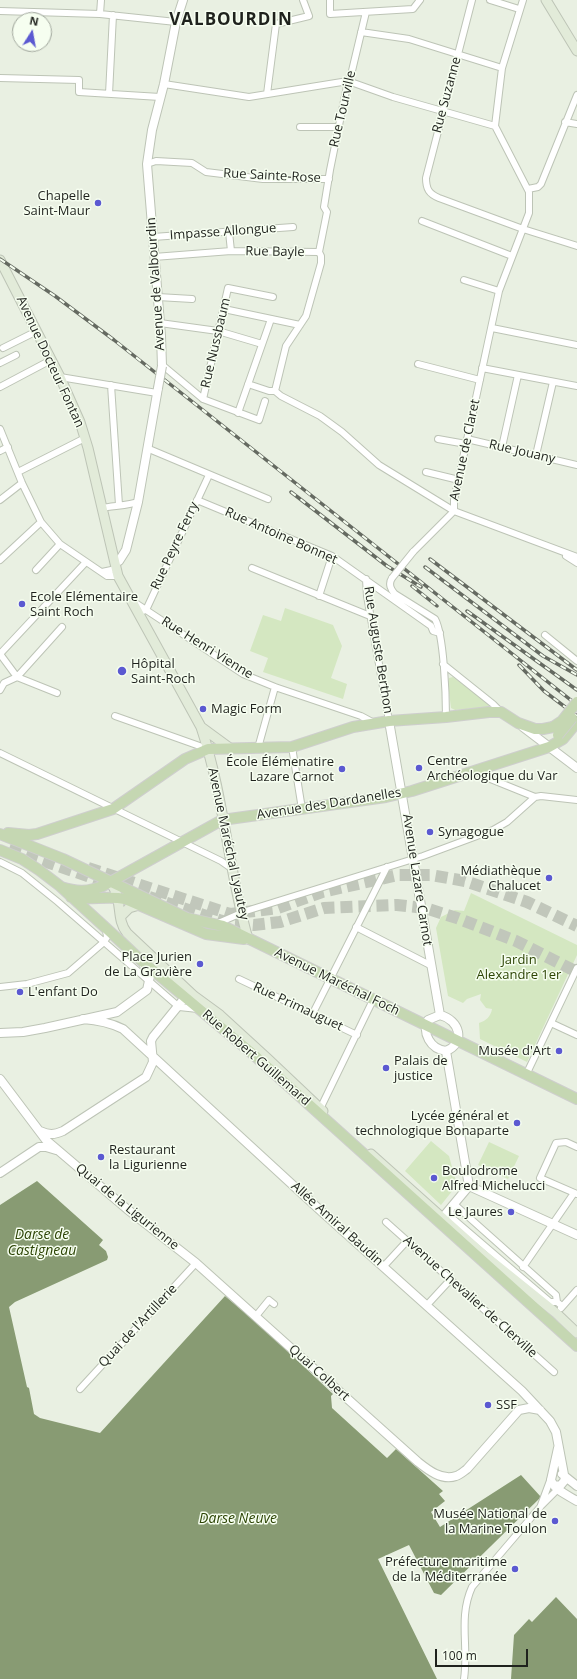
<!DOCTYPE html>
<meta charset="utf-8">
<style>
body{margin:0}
#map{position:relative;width:577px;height:1679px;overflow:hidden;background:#e9f0e2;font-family:"Open Sans",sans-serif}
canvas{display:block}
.north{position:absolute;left:12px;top:12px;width:40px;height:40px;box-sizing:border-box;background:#f6fef0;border:1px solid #a0a69c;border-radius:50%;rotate:11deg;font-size:11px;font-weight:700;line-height:16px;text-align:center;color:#1f221d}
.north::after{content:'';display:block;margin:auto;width:14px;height:18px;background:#5b59d1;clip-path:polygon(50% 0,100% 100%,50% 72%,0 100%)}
.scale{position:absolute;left:435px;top:1649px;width:93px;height:18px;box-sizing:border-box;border:2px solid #1f221d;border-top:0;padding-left:5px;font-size:12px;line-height:14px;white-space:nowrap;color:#1f221d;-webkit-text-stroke:3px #f6fef0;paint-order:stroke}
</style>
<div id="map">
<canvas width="577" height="1679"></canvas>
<div class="north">N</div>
<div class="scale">100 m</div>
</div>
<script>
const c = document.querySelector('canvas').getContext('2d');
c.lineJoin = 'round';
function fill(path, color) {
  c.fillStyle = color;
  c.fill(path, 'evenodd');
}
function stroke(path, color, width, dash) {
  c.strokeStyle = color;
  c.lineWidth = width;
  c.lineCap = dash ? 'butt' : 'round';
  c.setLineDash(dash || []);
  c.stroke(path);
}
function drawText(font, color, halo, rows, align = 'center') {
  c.font = font + ' "Open Sans",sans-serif';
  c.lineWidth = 3;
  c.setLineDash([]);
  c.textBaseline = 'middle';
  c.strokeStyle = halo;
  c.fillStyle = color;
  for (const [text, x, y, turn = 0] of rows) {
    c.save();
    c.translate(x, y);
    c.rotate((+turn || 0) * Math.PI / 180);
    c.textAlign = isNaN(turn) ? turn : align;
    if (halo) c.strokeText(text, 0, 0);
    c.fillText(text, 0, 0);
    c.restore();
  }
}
fill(new Path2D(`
 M285,608L333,625L342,646L331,678L347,684L343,699L263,672L268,658L250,651L263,615L281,621Z
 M453,677L490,705V707L455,710L451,708L448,684L449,678Z
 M471,893L577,945V955L527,1062L480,1039L479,1023C486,1021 491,1016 492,1009L486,1008L480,1000L481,994L467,999L463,1003L448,996L436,928L441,917L455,910L464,911Z
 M431,1141L449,1156L457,1185L441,1205L405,1171Z
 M489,1142L519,1156L508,1179L478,1165Z`), '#d4e7c1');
fill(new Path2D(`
 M37,1181L103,1240L99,1245L106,1251L108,1257L107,1260L15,1302L9,1307L27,1387L29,1388L34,1414L40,1418L100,1433L225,1296L296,1356L298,1361L333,1394L331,1396L332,1408L387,1458L396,1449L443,1491L439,1494L445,1501L431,1512L440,1527L521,1475L541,1497L441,1595L434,1593L409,1545L378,1559L437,1679H0V1205Z
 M556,1597L577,1619V1679H511L514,1635L529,1619L532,1622Z`), '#889b73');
stroke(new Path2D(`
 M9,849L99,880
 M88,868L230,914L278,908L322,892L398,875H431L465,881L527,902L577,926
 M149,897L219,920L230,923L254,925L280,922L324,908L397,905L425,908L457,918L516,941L577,972`), '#c1c7bb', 12, [12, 6]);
const minor = new Path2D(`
 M330,0V14L413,9L420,0
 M472,0L426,178C426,189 429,194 439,198L523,229L577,246
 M490,0L519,9
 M0,11L100,14L176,22
 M100,14L101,0
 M361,32L409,39L502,68
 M0,78L79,80V92L160,97
 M164,84L249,97L348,81L393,97L495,126
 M109,94L113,15
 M267,94L276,24L309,16L303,0
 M565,122L577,124
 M300,127H338
 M147,164L156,161L192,163L206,172L263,179H329
 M528,189L538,187L541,184L577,95
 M422,221L512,256
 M229,232L231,251
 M153,237L293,227
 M154,257L231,251L319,252
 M464,280L499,291
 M158,297L192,299
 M224,309L300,325
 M160,323L218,331L262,344
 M492,328L577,345
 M3,348L37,331
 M0,363L16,355
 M161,364L203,399L259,420L265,401
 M418,364L480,380
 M482,368L577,386
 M60,377L157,393
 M248,384L269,391H275
 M111,385L119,505
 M0,387L51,360
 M275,391L286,346L306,316L321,263V256L319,252L327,212L324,207L330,170L348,81L351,75L366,12
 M275,391L281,396L320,416L342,432L379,465L454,511L577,557
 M203,399L228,288L273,297
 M238,413L271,319
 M0,429L22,483L41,522L60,544L107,576H118
 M438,439L466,444
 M467,439L577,465
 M502,447L518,375
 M149,449L268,499
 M0,451L8,447
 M536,455L553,382
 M18,472L85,438
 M426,472L459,480
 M0,500L22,483
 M197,500L332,556L431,626L433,631L440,633
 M102,508C112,506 131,505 138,502
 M454,511V500L499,291L529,213V192L495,126L502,68L523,0
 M413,552L454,511
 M566,556L577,563
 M0,560L41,522
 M252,568L370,616
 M36,570L60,544
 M102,572L116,569
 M392,578C388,584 391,590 395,594L435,619C444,635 446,696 446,717
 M366,579L367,596L389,721
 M319,596L332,556
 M134,602L243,674L275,687L361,716L374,723
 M143,611L146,610L209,475
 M545,635L577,661
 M0,654L86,562
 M0,654L17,677
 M443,664L493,704L501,712
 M17,677L57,693
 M0,690L4,683L17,677L62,627
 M115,716L208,749
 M292,747L302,809
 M258,748L275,687
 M0,753L221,861L231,868
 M478,770L481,774L488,778L535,797
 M0,862L22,873L58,902L179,1007L198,1009
 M216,924L246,911L423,856L493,830L507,822L535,797L541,796L577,800
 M356,927L432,966
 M239,979L357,1035
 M0,987L27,984L68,973L104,942L107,937L106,930
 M313,1013L387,867
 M551,1023L577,1035
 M526,1075L577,968
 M321,1110V1107L373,1000
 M577,1147L566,1142L556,1143L540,1178L577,1194
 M454,1204L556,1295L557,1302L562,1306
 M450,1209L452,1218L550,1302H557
 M386,1222L554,1372
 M384,1266L407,1241
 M523,1267L574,1193
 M427,1305L451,1279
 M561,1308L577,1290
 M256,1316L269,1300L274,1304
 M80,1389L196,1263
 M541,1505L551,1478
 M464,1679C469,1646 458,1618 472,1587L541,1506L560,1487`);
const tertiary = new Path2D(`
 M162,366L161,336L147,164L152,130L164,84L176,22L183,0
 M115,563L119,561L126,550L138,502L158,388
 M389,721L440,1015
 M523,727L577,768
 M440,1015C460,1020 466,1043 446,1051C430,1049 422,1033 428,1020Z
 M83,1019C98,1020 109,1022 123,1029L321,1211L522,1391L550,1421L556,1432L565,1480L560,1486L554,1485
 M0,1033L23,1032L45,1028L117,1012L147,990L150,976L144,965
 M0,1079L46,1140L127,1209L196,1263L418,1462C428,1470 442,1481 456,1476C460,1475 464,1471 467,1469L519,1410L529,1408L540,1410
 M40,1131C49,1135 54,1135 63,1131L146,1077L153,1062L151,1041L153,1037L183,1000L185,997L184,991
 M0,1173L39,1147H46L56,1150
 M469,1186L577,1235
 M443,1217L469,1186L446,1051
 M558,1448L551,1480C554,1490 569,1496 577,1501
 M562,1474L577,1486`);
const secondary = new Path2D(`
 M546,0L577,51
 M0,260L60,377L80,422L88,448L118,576L201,727C224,796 228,869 248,939
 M201,727L231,749
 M110,882C124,900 115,918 127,933L194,996L220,1015L267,1058L323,1111
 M121,916L129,908L139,905
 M371,1154L484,1255L556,1313L577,1333`);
const primary = new Path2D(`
 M8,833L29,835L37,834L113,809L185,759L208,749L292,747L353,727L389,721L446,717L489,712H501L518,723L535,729H543L553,727
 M0,834L63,859L187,918L223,926L577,1099
 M0,850L22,859L39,870L60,886L143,962L254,1055L577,1346
 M61,887C77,892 88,892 103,886L222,820L386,797L412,791L549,747L563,739L577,722
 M71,897C89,901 107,895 125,899L206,934L244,939`);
stroke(minor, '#bdc4b6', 8);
stroke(tertiary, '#bdc4b6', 10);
stroke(secondary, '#bdc4b6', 11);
stroke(primary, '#cececd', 12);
stroke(minor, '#fff', 6);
stroke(tertiary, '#fff', 8);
stroke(secondary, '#e2ebd9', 9);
stroke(primary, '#c5d7b2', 10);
const rail = new Path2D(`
 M0,259L55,296L114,340L577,705
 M291,492L387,566L421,587
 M430,559L577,670
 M425,567L543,656L577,675
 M412,586L437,606
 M467,611L577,690
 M519,665L544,691L577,716`);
stroke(rail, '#656a61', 3.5);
stroke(rail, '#f6fef0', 2, [6]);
const minorBridge = new Path2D(`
 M392,578L413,552`);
const tertiaryBridge = new Path2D(`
 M158,388L162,366`);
const primaryBridge = new Path2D(`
 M553,727L562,721L577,702
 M558,735L572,718`);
stroke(minorBridge, '#bdc4b6', 8, []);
stroke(tertiaryBridge, '#bdc4b6', 10, []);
stroke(primaryBridge, '#cececd', 12, []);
stroke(minorBridge, '#fff', 6);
stroke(tertiaryBridge, '#fff', 8);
stroke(primaryBridge, '#c5d7b2', 10);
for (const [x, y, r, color] of [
 [98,203,4,"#5b59d1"],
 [22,604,4,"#5b59d1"],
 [122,671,5,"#5b59d1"],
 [203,709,4,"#5b59d1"],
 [419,768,4,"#5b59d1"],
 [342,769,4,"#5b59d1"],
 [430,832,4,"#5b59d1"],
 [549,878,4,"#5b59d1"],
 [200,964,4,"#5b59d1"],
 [20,992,4,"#5b59d1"],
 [559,1051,4,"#5b59d1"],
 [386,1068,4,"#5b59d1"],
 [517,1123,4,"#5b59d1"],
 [101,1157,4,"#5b59d1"],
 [434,1178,4,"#5b59d1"],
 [511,1212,4,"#5b59d1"],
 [488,1405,4,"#5b59d1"],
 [555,1521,4,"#5b59d1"],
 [515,1569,4,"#5b59d1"]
]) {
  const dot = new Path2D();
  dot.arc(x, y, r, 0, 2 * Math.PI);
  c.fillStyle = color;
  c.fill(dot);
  stroke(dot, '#f6fef0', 1.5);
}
drawText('13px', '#1f221d', '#f6fef0', [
 ["Rue Suzanne",447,95,-75],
 ["Rue Tourville",343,109,-77],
 ["Rue Sainte-Rose",272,176,3],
 ["Impasse Allongue",223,232,-4],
 ["Rue Bayle",275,252,1],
 ["Avenue de Valbourdin",156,284,-94],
 ["Rue Nussbaum",216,343,-77],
 ["Avenue Docteur Fontan",50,362,65],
 ["Avenue de Claret",465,450,-78],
 ["Rue Jouany",522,452,13],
 ["Rue Antoine Bonnet",281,536,24],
 ["Rue Peyre Ferry",175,546,-65],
 ["Rue Henri Vienne",207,648,32],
 ["Rue Auguste Berthon",378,650,81],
 ["Avenue des Dardanelles",329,804,-9],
 ["Avenue Maréchal Lyautey",228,844,78],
 ["Avenue Lazare Carnot",417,880,81],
 ["Avenue Maréchal Foch",337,982,26],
 ["Rue Primauguet",298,1007,25],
 ["Rue Robert Guillemard",256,1058,41],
 ["Quai de la Ligurienne",127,1207,39],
 ["Allée Amiral Baudin",337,1224,42],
 ["Avenue Chevalier de Clerville",470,1297,42],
 ["Quai de l'Artillerie",138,1326,-47],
 ["Quai Colbert",319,1373,42]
]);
drawText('13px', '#1f221d', '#f6fef0', [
 ["Chapelle",90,196,"right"],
 ["Saint-Maur",90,211,"right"],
 ["Ecole Elémentaire",30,597],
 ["Saint Roch",30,612],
 ["Hôpital",131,664],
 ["Saint-Roch",131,679],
 ["Magic Form",211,709],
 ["Centre",427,761],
 ["Archéologique du Var",427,776],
 ["École Élémenatire",334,762,"right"],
 ["Lazare Carnot",334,777,"right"],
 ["Synagogue",438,832],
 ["Médiathèque",541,871,"right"],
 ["Chalucet",541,886,"right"],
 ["Place Jurien",192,957,"right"],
 ["de La Gravière",192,972,"right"],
 ["L'enfant Do",28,992],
 ["Musée d'Art",551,1051,"right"],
 ["Palais de",394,1061],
 ["justice",394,1076],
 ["Lycée général et",509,1116,"right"],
 ["technologique Bonaparte",509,1131,"right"],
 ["Restaurant",109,1150],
 ["la Ligurienne",109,1165],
 ["Boulodrome",442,1171],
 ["Alfred Michelucci",442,1186],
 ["Le Jaures",503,1212,"right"],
 ["SSF",496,1405],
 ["Musée National de",547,1514,"right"],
 ["la Marine Toulon",547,1529,"right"],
 ["Préfecture maritime",507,1562,"right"],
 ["de la Méditerranée",507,1577,"right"]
], 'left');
drawText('13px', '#2d4505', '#f6fef0', [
 ["Jardin",519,960],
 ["Alexandre 1er",519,975]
]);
drawText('italic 14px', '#2c4404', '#f6fef0', [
 ["Darse de",42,1235],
 ["Castigneau",42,1251],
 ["Darse Neuve",238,1519]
]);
c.letterSpacing = '1px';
drawText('bold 17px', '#1f221d', '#f6fef0', [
 ["VALBOURDIN",231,20]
]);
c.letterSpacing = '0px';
</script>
